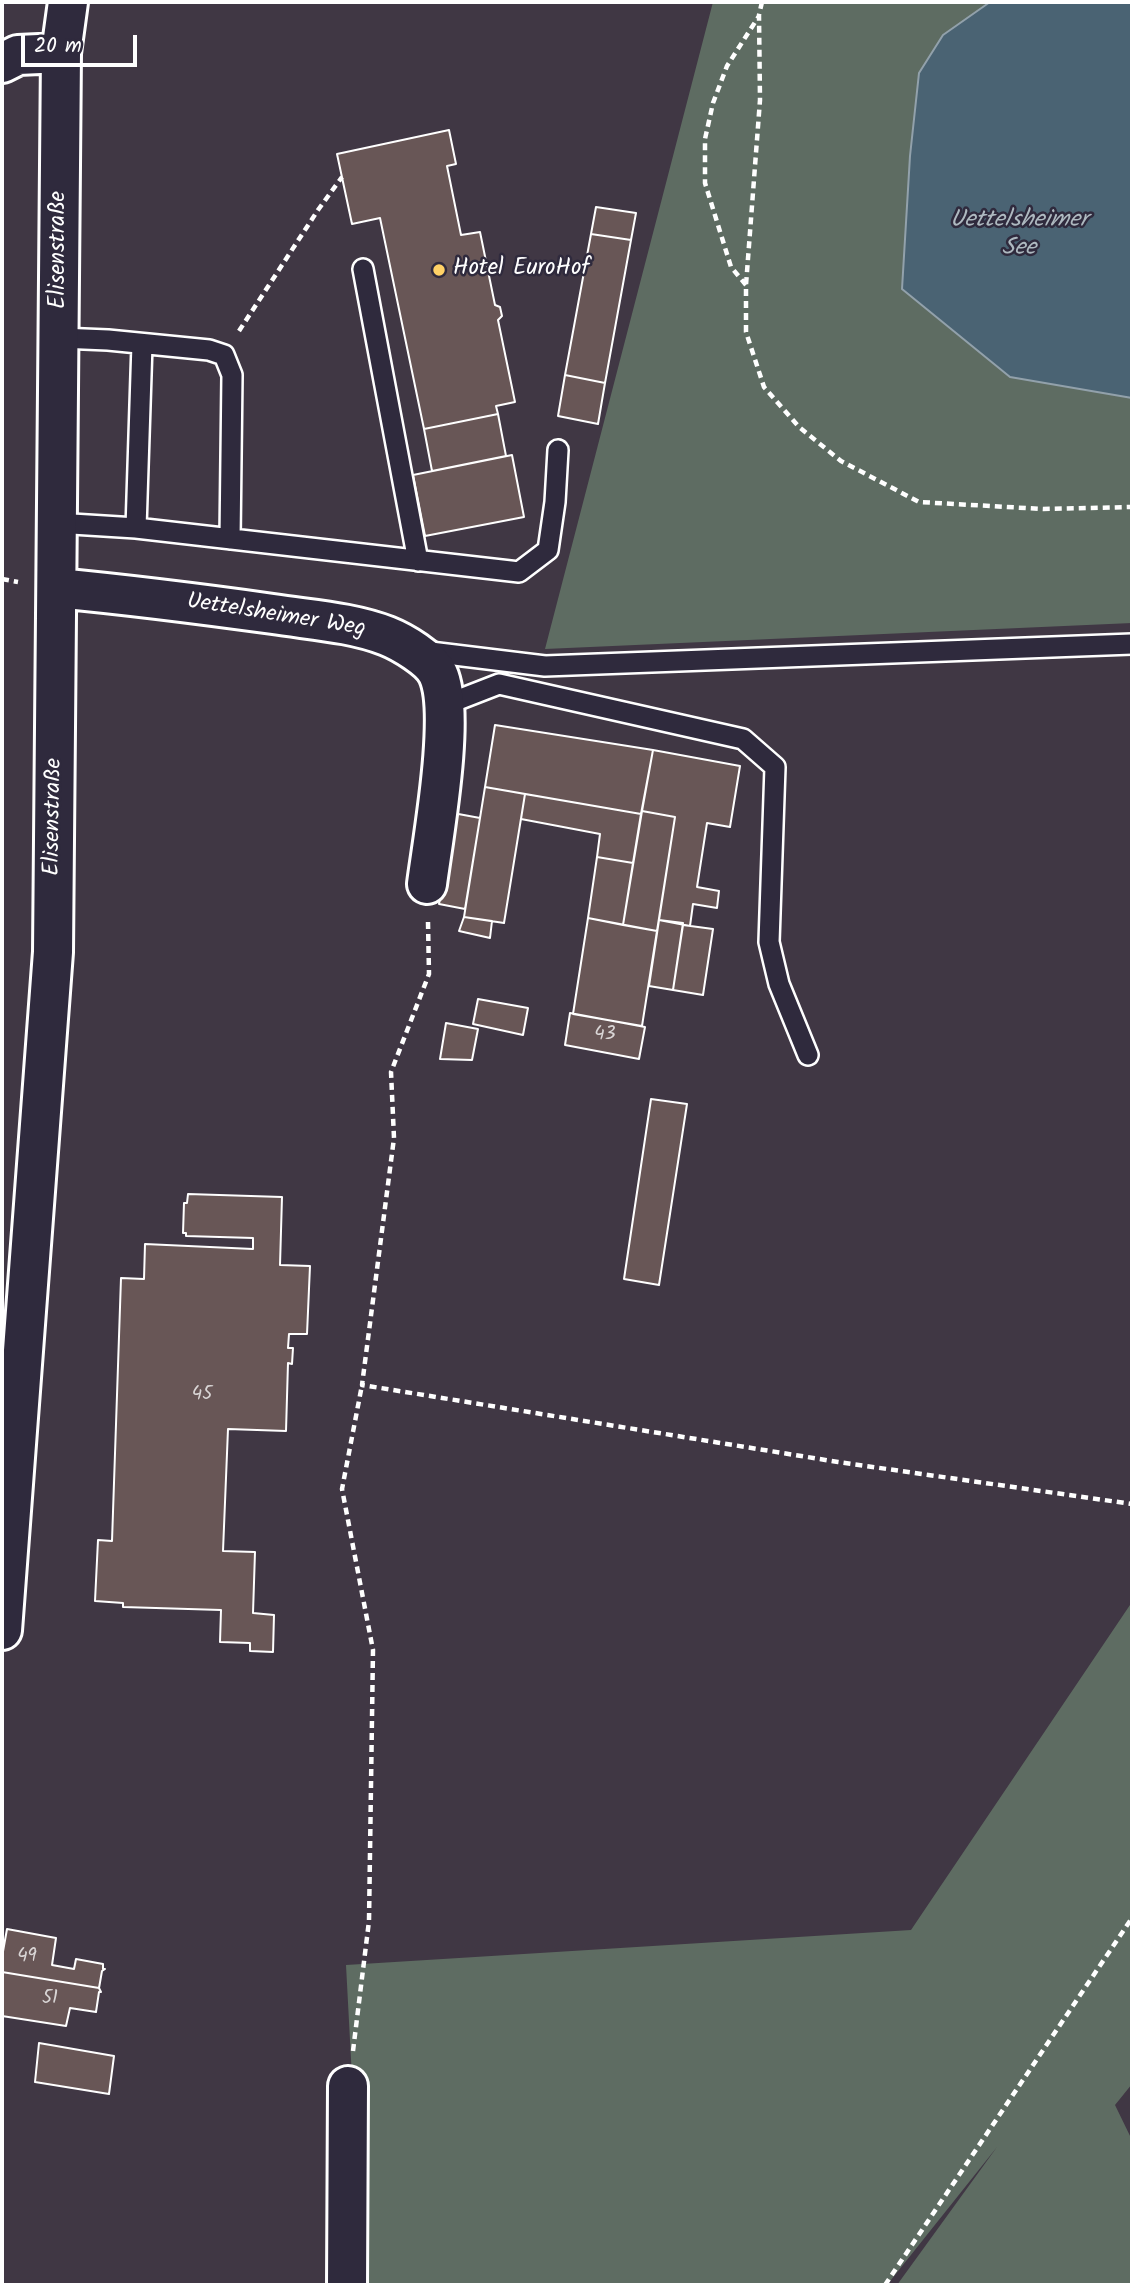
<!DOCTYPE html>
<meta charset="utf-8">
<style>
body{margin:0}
#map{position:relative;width:1134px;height:2287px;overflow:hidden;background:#403744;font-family:Kalam,sans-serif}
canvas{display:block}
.frame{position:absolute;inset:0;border:4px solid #fff;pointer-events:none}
.scale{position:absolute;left:21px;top:35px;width:116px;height:32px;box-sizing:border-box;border:4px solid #fff;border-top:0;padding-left:9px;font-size:21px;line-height:24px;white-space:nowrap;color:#fff;-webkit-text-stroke:5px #2f2a3d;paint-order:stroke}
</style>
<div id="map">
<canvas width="1134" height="2287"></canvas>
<div class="frame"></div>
<div class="scale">20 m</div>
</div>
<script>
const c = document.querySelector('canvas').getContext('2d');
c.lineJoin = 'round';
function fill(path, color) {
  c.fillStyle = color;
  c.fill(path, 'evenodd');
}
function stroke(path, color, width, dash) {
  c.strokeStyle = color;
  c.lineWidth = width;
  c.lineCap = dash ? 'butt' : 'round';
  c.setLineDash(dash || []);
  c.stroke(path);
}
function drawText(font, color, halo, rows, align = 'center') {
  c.font = font + ' Kalam,sans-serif';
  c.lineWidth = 5;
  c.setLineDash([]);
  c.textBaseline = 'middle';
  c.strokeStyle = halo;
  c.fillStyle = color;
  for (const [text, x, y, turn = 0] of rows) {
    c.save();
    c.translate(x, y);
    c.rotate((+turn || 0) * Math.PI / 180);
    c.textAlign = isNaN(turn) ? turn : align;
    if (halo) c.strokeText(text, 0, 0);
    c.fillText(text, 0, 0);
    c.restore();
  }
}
fill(new Path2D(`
 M713,2H990L943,35L919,73L910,156L902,289L1010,377L1132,398V623L545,649Z
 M1132,1602V2084L1115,2105L1132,2140V2285H897L997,2147L887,2285H363L346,1965L911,1930Z`), '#5e6c62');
const water = new Path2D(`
 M990,2H1132V398L1010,377L902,289L910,156L919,73L943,35Z`);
fill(water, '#4a6373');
stroke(water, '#92a1ab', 2);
const building = new Path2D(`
 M449,130L456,164L447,166L461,235L480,232L495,305L500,307L502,316L498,320L515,402L496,406L498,414L424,429L380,218L352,224L337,154Z
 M596,207L636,213L631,240L591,234Z
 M591,234L631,240L605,383L565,375Z
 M565,375L605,383L598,424L558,416Z
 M498,414L506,456L432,471L424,429Z
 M512,455L524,517L425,536L413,475Z
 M495,725L653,750L641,814L485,787Z
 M653,750L740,766L730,827L707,823L697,887L719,891L717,908L693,904L690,926L659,920L675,817L642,811Z
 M485,787L525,794L504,923L464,917Z
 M525,794L641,814L633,863L597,857L600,834L521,819Z
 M642,811L675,817L657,931L623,925Z
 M453,813L480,818L465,909L439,904Z
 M597,857L633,863L623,925L588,918Z
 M464,917L492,921L490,938L459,931Z
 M588,918L657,931L642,1026L573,1014Z
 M659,920L683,923L673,990L649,986Z
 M683,925L713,929L703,995L673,990Z
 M478,999L528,1008L523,1035L473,1024Z
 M570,1013L645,1027L639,1059L565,1045Z
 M446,1023L478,1029L472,1060L440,1059Z
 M651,1099L687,1104L659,1285L624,1279Z
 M188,1194L282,1197L280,1265L310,1266L307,1334H289L288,1348H293L292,1364L288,1363L286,1431L228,1429L223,1551L255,1552L253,1613L274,1615L273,1652L250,1651V1643L220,1642L221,1610L123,1607V1603L95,1601L98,1540L112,1541L121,1278L144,1279L145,1244L253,1249V1238L186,1236V1233H183L184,1203H187Z
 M7,1929L56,1938L52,1965L74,1969L76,1959L103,1964V1969H105L102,1971L99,1988L2,1972V1957Z
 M2,1972L99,1988L101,1992H99L96,2012L70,2008L66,2026L2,2016Z
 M39,2043L114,2056L109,2094L35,2082Z`);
fill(building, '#685656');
stroke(building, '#fff', 2);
const lane = new Path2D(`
 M363,269L418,561
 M60,338L108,340L209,350L224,355L232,375L230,539
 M56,523L136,528L519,572L548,550L555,502L558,450
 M136,528L142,344
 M422,651L545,666L1132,644
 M445,705L499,684L743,739L775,767L769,942L779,984L808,1055`);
const street = new Path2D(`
 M2,63L18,55L61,53
 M57,588C129,595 201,604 273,614C311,620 351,622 387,636C402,642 431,659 438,674C456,713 433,838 427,884
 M2,1630L53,952L61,53L68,2
 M347,2285L348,2086`);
stroke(lane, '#fff', 24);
stroke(street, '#fff', 44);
stroke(new Path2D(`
 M762,2L759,15L760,100L746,285V332L764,387L799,427L841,461L919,502L1043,509L1132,507
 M746,285L731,267L705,183V139L713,103L727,66L759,16
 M239,331L318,210L342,177
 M2,579L18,582
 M428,922L429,974L391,1072L394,1138L362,1385L838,1462L1132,1504
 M353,2051L369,1921L373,1650L342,1489L362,1385
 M885,2285L1132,1918`), '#fff', 4.5, [7, 5]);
stroke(lane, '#2f2a3d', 19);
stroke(street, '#2f2a3d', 38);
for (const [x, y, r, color] of [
 [439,270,7,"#ffd166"]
]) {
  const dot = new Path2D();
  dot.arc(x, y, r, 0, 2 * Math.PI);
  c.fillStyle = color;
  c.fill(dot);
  stroke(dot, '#2f2a3d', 2.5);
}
drawText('19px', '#d9d5d5', null, [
 ["43",605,1036],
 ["45",202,1396],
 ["49",27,1958],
 ["51",50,2000]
]);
drawText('23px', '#fff', '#2f2a3d', [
 ["Elisenstraße",60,250,-90],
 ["Uettelsheimer Weg",276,617,9],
 ["Elisenstraße",55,817,-89]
]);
drawText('23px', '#fff', '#2f2a3d', [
 ["Hotel EuroHof",453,270]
], 'left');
drawText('italic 24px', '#aeb9c0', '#2f2a3d', [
 ["Uettelsheimer",1019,222],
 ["See",1019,250]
]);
</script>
